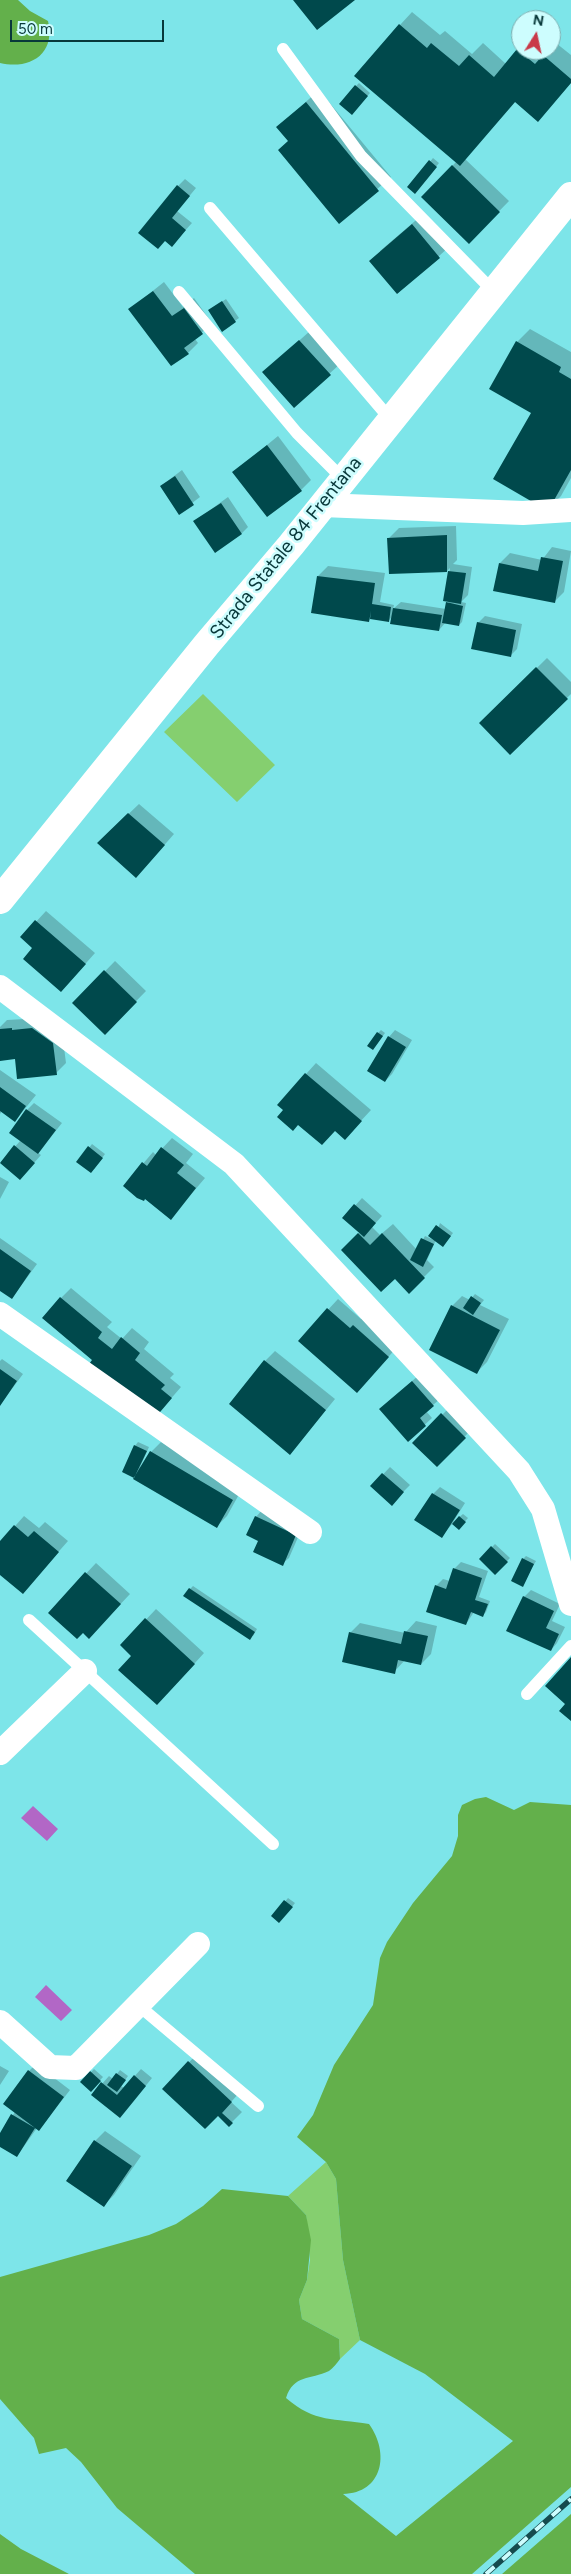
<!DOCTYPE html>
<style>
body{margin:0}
#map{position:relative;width:571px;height:2574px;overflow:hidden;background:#7de5e9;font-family:Figtree,sans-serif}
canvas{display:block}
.north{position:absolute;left:511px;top:10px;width:50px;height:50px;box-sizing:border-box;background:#cdfdfe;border:1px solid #7eaeb0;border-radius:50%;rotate:10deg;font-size:14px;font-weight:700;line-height:20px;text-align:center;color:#08383a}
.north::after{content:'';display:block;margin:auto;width:18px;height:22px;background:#c93949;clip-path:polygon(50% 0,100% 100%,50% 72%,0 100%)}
.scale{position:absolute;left:10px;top:20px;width:154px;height:22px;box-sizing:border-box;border:2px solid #08383a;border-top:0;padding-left:6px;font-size:15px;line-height:18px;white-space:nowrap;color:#08383a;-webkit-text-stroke:4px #cdfdfe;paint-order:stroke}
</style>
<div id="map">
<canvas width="571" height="2574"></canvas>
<div class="north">N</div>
<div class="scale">50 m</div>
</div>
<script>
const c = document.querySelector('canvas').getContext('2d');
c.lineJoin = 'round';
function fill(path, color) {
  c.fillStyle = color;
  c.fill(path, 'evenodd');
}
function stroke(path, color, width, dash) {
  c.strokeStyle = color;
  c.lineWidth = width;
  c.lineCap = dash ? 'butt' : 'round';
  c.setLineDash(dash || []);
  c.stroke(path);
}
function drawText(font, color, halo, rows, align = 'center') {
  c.font = font + ' Figtree,sans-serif';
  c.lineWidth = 5;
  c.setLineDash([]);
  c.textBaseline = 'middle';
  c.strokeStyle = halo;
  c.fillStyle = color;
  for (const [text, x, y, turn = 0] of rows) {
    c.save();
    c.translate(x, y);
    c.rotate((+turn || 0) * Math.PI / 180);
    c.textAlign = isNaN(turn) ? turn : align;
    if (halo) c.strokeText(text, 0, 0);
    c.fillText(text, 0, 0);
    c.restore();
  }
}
fill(new Path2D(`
 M203,694L275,765L237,802L164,732Z
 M326,2162L336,2179L343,2260L360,2340L340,2359L339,2339L302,2319L299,2300L307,2280L310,2260L306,2215L288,2196Z`), '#85cf6f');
fill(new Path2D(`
 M0,0H18L30,11L48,21C56,54 30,70 0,63Z
 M486,1797L514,1810L530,1802L571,1805V2487L472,2574H195L117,2508L81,2462L66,2448L39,2454L34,2438L0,2399V2277L149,2235L176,2224L203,2206L222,2189L288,2196L306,2215L311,2240L307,2280L299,2300L302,2319L339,2339L340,2359C337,2363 333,2368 329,2371C310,2380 294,2374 286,2398C315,2423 334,2418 369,2424C390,2453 383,2493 343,2494L396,2536L513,2441L425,2374L360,2340L343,2260L336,2179L326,2162L297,2137L313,2115L334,2065L373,2005L380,1958L387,1942L413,1903L452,1856L458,1836V1815L462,1805L475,1799Z
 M571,2514V2574H502Z
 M0,2534L21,2549L69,2574H0Z`), '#63b04b');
fill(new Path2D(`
 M33,1806L58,1829L47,1841L21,1818Z
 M46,1985L72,2010L61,2021L35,1997Z`), '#b267c6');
fill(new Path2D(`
 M412,12L440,35L445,31L472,54L483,43L506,64L521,47V50L548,51L556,43L571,55V83L538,120L516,101L465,159L509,201L469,242L422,197L457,161L400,25Z
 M359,83L370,93L352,113L356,86Z
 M319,90L391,177L339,222L289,141L278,127Z
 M433,158L439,163L418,189L409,187Z
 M185,179L196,188L177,211L192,223L172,245L166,240L178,186Z
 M422,215L449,247L398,293L380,251Z
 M164,282L183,307L194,298L212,323L195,339L198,343L188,353L130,309Z
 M226,299L239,318L222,330L210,310Z
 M530,329L571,352V478L561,496L548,509L532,412L517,342Z
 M310,331L340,364L294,406L274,363Z
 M278,436L311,480L301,490L234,472Z
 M182,470L200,497L179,513L161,486Z
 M228,497L248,527L242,533L195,521Z
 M456,526L457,560L453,564L472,567L468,595L461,602L466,603L462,622L459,625L446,622L439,630L392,617L389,620L371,618L368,621L318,576L328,566L385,573L380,602L394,605L393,609L401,602L446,609L449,601L445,600L450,568L447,571L389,538L399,528Z
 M552,547L571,551L564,592L554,602L495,590L500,563L510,553L542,560Z
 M485,616L522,624L517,649L510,656L478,623Z
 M547,658L571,682V694L510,753L481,723Z
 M139,804L174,834L146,866L98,843Z
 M46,911L95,953L71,980L22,937Z
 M115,961L146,991L105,1033L74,1003Z
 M43,1018L62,1032L66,1063L56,1073L0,1052V1027L7,1020Z
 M381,1030L385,1033L376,1045L378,1033Z
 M395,1030L412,1040L392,1074L385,1081L389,1037Z
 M316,1063L371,1110L345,1138L335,1130L285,1110L279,1104Z
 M0,1070L36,1095L15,1121L2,1111L0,1114Z
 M34,1103L62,1123L38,1153L41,1155L26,1172L1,1162L21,1140L26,1111Z
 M172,1138L193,1154L186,1163L205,1178L171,1218L146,1198L124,1186L153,1152L156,1155Z
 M92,1144L105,1154L94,1169L78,1162Z
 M0,1177L9,1182L0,1199Z
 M362,1198L382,1216L372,1227L380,1235L393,1224L417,1250L425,1236L434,1240L440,1223L453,1233L446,1242L436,1240L427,1260L434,1267L409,1292L395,1277L343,1250L360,1232L344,1218Z
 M0,1238L37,1264L12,1298L0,1290Z
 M71,1288L112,1322L107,1327L122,1339L132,1328L149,1342L144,1349L174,1374L170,1378L181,1387L155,1417L61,1298Z
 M475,1294L484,1300L480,1305L509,1319L487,1362L477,1372L452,1306L462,1296L470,1300Z
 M338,1299L361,1319L364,1316L398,1346L367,1381L299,1341Z
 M275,1351L335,1399L290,1454L265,1361Z
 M2,1359L23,1374L0,1405V1361Z
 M419,1375L440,1399L426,1411L432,1418L408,1440L387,1403Z
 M449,1408L471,1430L437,1465L414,1443Z
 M138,1442L149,1447L140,1467L142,1468L151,1452L161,1442L242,1489L227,1516L217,1526L138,1472L134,1476L135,1446Z
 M390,1467L410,1485L398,1497L372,1486Z
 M440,1487L465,1503L453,1522L463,1514L468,1518L459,1528L453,1523L442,1536L433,1494Z
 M262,1510L302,1528L289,1558L282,1564L260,1541L256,1517Z
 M24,1516L39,1528L45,1522L68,1541L23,1592L0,1573V1543Z
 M495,1544L510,1558L495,1573L480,1559Z
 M526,1556L536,1561L522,1585L523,1559Z
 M461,1562L488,1571L479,1597L490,1601L486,1612L483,1615L474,1612L466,1624L436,1586L443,1579L450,1581L454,1569Z
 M96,1563L130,1594L99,1627L83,1631L50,1612Z
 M193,1586L257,1629L253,1636L190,1589Z
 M531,1590L560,1604L552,1621L565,1627L557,1643L551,1650L524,1597Z
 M156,1609L204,1653L167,1694L122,1645Z
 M416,1621L437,1626L431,1654L421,1664L405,1660L394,1672L350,1633L360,1623L405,1633Z
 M288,1898L295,1903L282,1919L273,1916Z
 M199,2052L241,2091L231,2102L242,2112L229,2125L218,2114L163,2089Z
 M36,2064L70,2090L45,2122L39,2129L37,2128L17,2156L0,2146V2135L15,2112L29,2071Z
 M0,2066L9,2071L0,2085Z
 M94,2069L103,2077L91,2090L82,2082Z
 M141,2069L152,2078L126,2110L92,2095L109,2076L113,2079L120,2070L128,2076L121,2086L124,2088Z
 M105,2131L141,2156L114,2195L103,2206L67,2180L95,2141Z`), '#0003');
fill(new Path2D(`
 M293,0H355L317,30Z
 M399,24L427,48L431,43L459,66L469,55L494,77L517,49L535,64L543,55L571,79V83L538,122L515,102L460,166L354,76Z
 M355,85L368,96L352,115L339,104Z
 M306,102L379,191L339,224L278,150L288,141L276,127Z
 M429,160L437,167L415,194L407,187Z
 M452,165L500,212L469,244L421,197Z
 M177,185L190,196L172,218L186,230L172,247L165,241L158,249L138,233Z
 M412,224L440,258L397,294L369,261Z
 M153,291L172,316L184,308L203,334L184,348L189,354L171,366L128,309Z
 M222,301L236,322L222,332L208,310Z
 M299,340L331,375L294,408L262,372Z
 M516,341L561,367L559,372L571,379V470L548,511L493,479L531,413L489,389Z
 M267,445L302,491L267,517L232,472Z
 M175,476L194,505L179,515L160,486Z
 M221,503L242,534L215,553L193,521Z
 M447,535V572L389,574L387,538Z
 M541,557L563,561L555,603L493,591L499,563L538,571Z
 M448,571L466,573L461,604L443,601Z
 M317,576L375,583L372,604L391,607L389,622L370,619L371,611L369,622L311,613Z
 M446,602L463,606L459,626L442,623Z
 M393,608L442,615L439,631L390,624Z
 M477,622L516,630L511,657L471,649Z
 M536,667L568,699L510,755L479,723Z
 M128,813L165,845L136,878L97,843Z
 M35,920L86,964L61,992L23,959L32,948L20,937Z
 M104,970L137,1002L105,1035L72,1003Z
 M12,1028V1030L32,1028L53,1043L57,1075L17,1079L15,1059L0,1061V1029Z
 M377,1032L383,1036L373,1050L367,1046Z
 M388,1036L406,1047L385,1082L367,1071Z
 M305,1073L362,1121L345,1140L335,1131L322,1145L298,1125L293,1131L277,1117L283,1110L277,1105Z
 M0,1087L26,1106L15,1122L0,1111Z
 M26,1109L56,1130L38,1154L9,1133Z
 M14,1145L35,1163L20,1180L0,1163Z
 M88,1146L103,1158L91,1173L76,1162Z
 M161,1147L184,1165L177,1173L196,1188L171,1220L145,1199L144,1201L137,1198L123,1186L142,1162L147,1166Z
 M354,1204L376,1223L364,1237L342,1218Z
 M436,1225L451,1236L443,1247L428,1236Z
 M358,1233L370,1245L382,1233L425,1278L409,1294L395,1279L381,1292L341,1250Z
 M421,1238L434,1244L423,1267L410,1260Z
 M0,1249L31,1271L12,1299L0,1291Z
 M471,1296L481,1303L473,1315L463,1308Z
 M60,1297L102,1332L98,1338L112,1349L121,1337L140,1353L135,1360L165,1385L161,1389L172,1398L155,1418L89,1364L92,1360L42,1318Z
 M451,1305L500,1330L477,1374L429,1350Z
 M327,1308L350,1328L353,1325L389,1357L357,1393L298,1341Z
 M264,1360L326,1410L290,1455L229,1404Z
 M0,1369L17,1381L0,1406Z
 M412,1381L434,1406L420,1418L426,1426L408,1442L379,1409Z
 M441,1413L466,1438L437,1467L412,1443Z
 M134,1445L147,1451L134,1478L122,1472Z
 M150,1451L233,1500L217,1528L133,1479Z
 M382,1473L404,1492L392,1506L370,1486Z
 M432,1493L460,1510L442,1538L414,1520Z
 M255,1516L296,1535L283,1566L253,1552L258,1541L246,1535Z
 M459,1516L466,1522L459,1530L452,1524Z
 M14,1525L28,1537L34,1531L59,1552L23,1594L0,1575V1541Z
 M491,1546L508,1562L495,1575L479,1559Z
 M522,1558L534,1564L523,1587L511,1581Z
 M453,1568L482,1578L475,1600L488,1604L483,1617L471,1612L466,1625L426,1612L435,1585L446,1589Z
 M85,1572L121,1604L89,1639L83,1633L77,1639L48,1613Z
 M189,1588L255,1632L250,1640L183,1596Z
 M523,1596L554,1611L546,1628L559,1634L551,1651L506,1631Z
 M145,1618L195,1664L157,1705L118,1670L131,1656L120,1645Z
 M404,1631L428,1636L421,1665L398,1660L395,1674L342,1662L349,1632L401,1644Z
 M571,1657V1721L559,1711L565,1704L545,1686Z
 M284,1900L293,1907L279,1923L271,1916Z
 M188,2061L232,2102L222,2113L233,2123L229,2127L218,2116L205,2129L162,2089Z
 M28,2070L64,2097L39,2131L3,2104Z
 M90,2071L101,2081L91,2092L80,2082Z
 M116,2073L126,2080L117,2092L107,2085Z
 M134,2075L146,2086L120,2118L91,2095L101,2082L117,2095Z
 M11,2114L35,2128L17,2157L0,2147V2133Z
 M94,2140L132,2166L104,2207L66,2181Z`), '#00494c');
stroke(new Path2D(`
 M283,49L361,156L495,293
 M210,208L391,420
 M179,292L297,433L342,478
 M29,1620L273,1844
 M527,1694L571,1646
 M138,2005L258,2106`), '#fff', 12);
stroke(new Path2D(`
 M322,505L523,513L571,510
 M0,987L234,1164L519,1471L543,1509L571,1604
 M0,1314L310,1532
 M0,1753L85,1671
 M0,2022L50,2067L76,2068L198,1944`), '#fff', 24);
stroke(new Path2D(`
 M0,900L207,644L291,545L571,196`), '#fff', 28);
const rail = new Path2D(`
 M486,2574L571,2499`);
stroke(rail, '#154b4e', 5.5);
stroke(rail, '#cdfdfe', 4, [11]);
drawText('19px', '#08383a', '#cdfdfe', [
 ["Strada Statale 84 Frentana",286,548,-51]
]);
</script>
